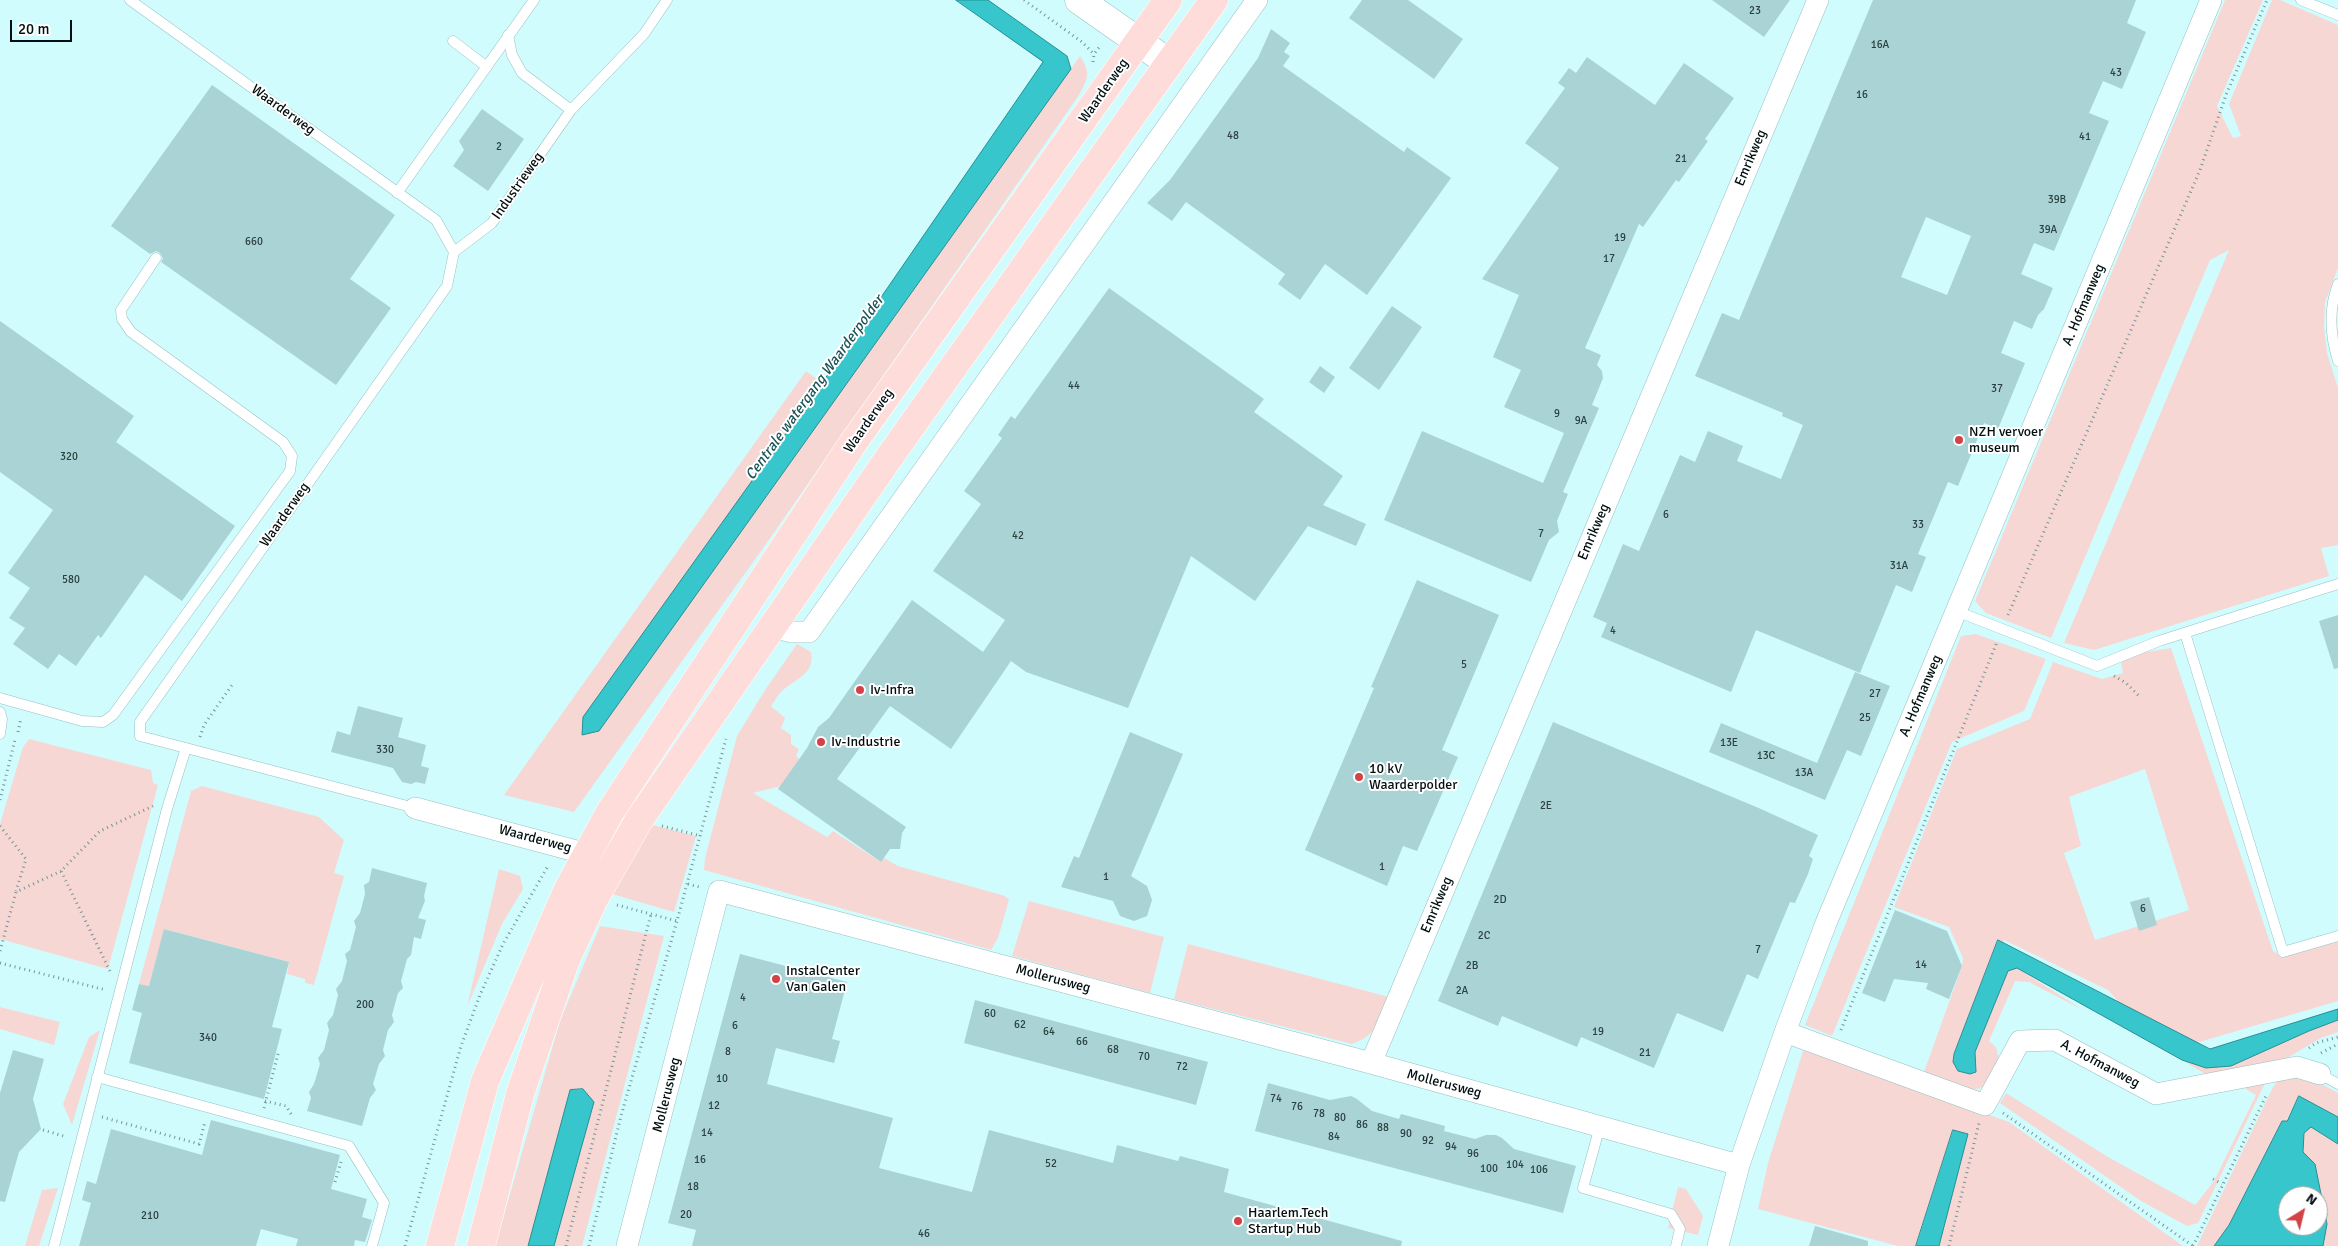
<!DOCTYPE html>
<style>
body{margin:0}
#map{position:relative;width:2338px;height:1246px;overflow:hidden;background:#d1fcfe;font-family:Signika,sans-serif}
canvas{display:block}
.north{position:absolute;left:2278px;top:1186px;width:50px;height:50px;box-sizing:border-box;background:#fff;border:1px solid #9a9f9f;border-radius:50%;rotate:36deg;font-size:14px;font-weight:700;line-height:20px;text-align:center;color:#020f10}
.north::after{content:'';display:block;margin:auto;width:18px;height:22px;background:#d24247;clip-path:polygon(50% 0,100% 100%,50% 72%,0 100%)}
.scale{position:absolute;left:10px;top:20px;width:62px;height:22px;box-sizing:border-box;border:2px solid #020f10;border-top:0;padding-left:6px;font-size:15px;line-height:18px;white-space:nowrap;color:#020f10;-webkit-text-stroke:4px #fff;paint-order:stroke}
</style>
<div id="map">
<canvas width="2338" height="1246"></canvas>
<div class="north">N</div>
<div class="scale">20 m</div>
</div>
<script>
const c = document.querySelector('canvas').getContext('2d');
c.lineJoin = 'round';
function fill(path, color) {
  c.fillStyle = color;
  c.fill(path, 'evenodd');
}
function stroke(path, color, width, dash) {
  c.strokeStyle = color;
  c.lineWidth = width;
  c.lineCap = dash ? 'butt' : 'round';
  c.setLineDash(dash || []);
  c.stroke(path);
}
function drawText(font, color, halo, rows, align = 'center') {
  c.font = font + ' Signika,sans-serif';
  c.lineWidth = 4;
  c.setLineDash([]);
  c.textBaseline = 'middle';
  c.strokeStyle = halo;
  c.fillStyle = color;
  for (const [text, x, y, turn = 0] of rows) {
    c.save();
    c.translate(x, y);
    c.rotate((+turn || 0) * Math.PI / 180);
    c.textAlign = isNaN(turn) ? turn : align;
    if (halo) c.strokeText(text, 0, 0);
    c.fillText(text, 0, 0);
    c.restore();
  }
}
fill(new Path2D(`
 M2225,0H2263L2217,106L2233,138L2241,136L2229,104L2272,0H2280L2338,25V268L2325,302L2324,327L2327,353L2338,388V545L2321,548L2329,576L2094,650L2064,643L2229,250L2210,260L2051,638L1986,613L1975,601Z
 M1080,56C1091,73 1088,78 1079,95L766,544L574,812L504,795L806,371L822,383L583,734L599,731Z
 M1976,634L2046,659L2024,711L1952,742L1832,1036L1805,1025L1961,636Z
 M797,644L811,652C816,675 793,679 780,693C777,696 774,702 771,706L785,718L781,728L791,735V744L799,749L796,756L799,759L785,785L753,793L827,837L833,831L881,862L884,858L898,866L1005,896L1009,900L998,938L991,950L704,870L705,858L737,736L765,690Z
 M2171,648L2273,951L2279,955L2289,954L2338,940V1001L2196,1043L2119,1009L2117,1000L2108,990L2004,940L2000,952H1994L1954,1054L1953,1062L1976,1072L1975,1052L2008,971L2017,968L2083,1010L2029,982L2015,981L1989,1041L1996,1047L2000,1064C1997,1069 1994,1077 1990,1081C1974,1101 1942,1079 1924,1072L1962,966L1963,958L1949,927L1894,907L1957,749L2030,719L2053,662L2102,679L2123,673L2121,662L2140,653ZM2145,769L2189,910L2095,940L2064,853L2081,846L2069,797Z
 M29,739L151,770L153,783L158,785L108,969L0,939V824L23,747Z
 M202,786L319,817L344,840L334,873L344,876L314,985L305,983V979L287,974L289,962L165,929L149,986L139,984L191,791Z
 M649,824L696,836L674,912L612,894Z
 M499,869L520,876L523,889L502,924L467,1007Z
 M1029,901L1164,937L1150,993L1012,956Z
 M600,926L664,936L582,1246H554L594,1102L570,1091L528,1246H495L560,1021Z
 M1188,944L1389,997C1379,1020 1378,1035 1352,1044L1174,999Z
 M0,1007L60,1022L54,1045L0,1029Z
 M2338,1020V1032L2321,1038L2287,1058L2207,1075L2182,1060L2194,1064L2230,1066L2309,1031Z
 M100,1030L72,1125L63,1104L89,1037Z
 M1806,1050L2009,1122L2183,1246H1898L1758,1209L1768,1163L1803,1051Z
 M2309,1077L2338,1093V1117L2299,1096L2286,1121H2282L2229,1225L2214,1246H2197L2273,1087L2279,1079Z
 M2267,1079L2198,1223L2187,1226L2141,1201L2000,1103L2006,1093L2108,1157L2195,1205L2214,1181L2256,1095L2239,1085Z
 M2305,1124L2338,1144V1246H2323L2326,1223L2298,1246L2318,1226L2322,1200L2302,1152Z
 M1678,1187L1686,1189L1703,1216L1698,1235L1668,1228Z
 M58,1188L39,1246H25L42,1190Z`), '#f7d7d4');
const water = new Path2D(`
 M956,0H988L1067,56L1071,69L599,731L582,735L583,717L822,383L1043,62Z
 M1998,940L2210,1049L2338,1009V1020L2309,1031L2231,1066L2206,1068L2182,1060L2017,968L2008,971L1975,1052L1976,1072L1970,1074L1958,1071L1953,1062L1954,1054Z
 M583,1089L594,1102L554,1246H528L570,1090Z
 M2299,1096L2338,1117V1144L2311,1127L2304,1133L2303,1152L2315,1164L2327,1224L2323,1246H2214L2229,1225L2282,1121H2287ZM2288,1196H2318V1226H2288Z
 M1953,1130L1968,1134L1939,1246H1916Z`);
fill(water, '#37c6cc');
stroke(water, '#278f94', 1);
fill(new Path2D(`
 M1362,0H1408L1463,39L1434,79L1349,18Z
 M1712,0H1790L1764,37Z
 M1873,0H2136L2127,23L2146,32L2122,89L2103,81L2089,113L2109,121L2054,251L2034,243L2021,274L2053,288L2044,309L2038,315L2032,329L2014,321L2001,353L2025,363L1998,429L1984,423L1958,486L1948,482L1918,554L1926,557L1912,592L1896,585L1860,673L1756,630L1731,692L1601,637L1607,623L1593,617L1623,544L1639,551L1680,455L1695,462L1708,431L1743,446L1737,461L1781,479L1803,425L1782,416L1783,413L1695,376L1722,313L1739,320ZM1926,217L1971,236L1947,295L1901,277Z
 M1271,29L1290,43L1284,52L1290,56L1283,66L1404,152L1407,147L1451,178L1367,295L1325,264L1300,300L1278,284L1285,274L1186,202L1172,221L1147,203L1170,180L1258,58Z
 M1587,57L1655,105L1684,63L1734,98L1705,139L1708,141L1679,182L1676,180L1643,227L1639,224L1585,348L1601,355L1597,365L1602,371L1603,378L1592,405L1599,408L1563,492L1568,494L1557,521L1559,532L1549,540L1531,582L1384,520L1422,431L1543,483L1564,433L1504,407L1521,370L1493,357L1519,295L1482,279L1559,168L1525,143L1565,88L1558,83L1569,68L1576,73Z
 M212,85L395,215L350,279L391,308L336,385L161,262L163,258L160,253L156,251L150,254L111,226Z
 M482,109L524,139L488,191L453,166L464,150L459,141Z
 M1109,288L1264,399L1254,412L1343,476L1323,505L1366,524L1356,546L1308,526L1255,601L1191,556L1128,708L1026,672L1011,661L951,749L890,706L837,779L906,827L902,833L900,849H890L881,862L778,789L807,748L818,727L829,718L912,600L983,652L1005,620L933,571L981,504L964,491L1002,438L998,435L1011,416L1015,419Z
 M1392,306L1422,327L1379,390L1349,368Z
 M0,321L134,416L116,442L235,526L182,601L145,575L101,638L98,635L76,666L59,654L48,669L13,644L25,628L9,618L30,588L8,573L53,510L0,472Z
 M1320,366L1335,377L1324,393L1309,382Z
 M1417,580L1499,615L1442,750L1458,757L1417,851L1403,846L1387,886L1305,850L1374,688L1371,687Z
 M2338,615V668L2334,669L2319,621Z
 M1855,672L1890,686L1861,756L1847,750L1825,800L1709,752L1721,723L1817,763Z
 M358,706L403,718L398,737L426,745L421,766L429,768L425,784L416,782L411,784L402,782L393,768L331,752L337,731L350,735Z
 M1553,722L1761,809L1818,835L1809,856L1813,859L1808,874L1795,903L1790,902L1758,979L1747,974L1723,1032L1677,1013L1654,1068L1581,1037L1577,1047L1502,1016L1498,1026L1438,1001Z
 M1130,732L1183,754L1131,876L1147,886L1152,900L1147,916L1134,921L1120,916L1113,901L1061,887L1074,856L1079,858Z
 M372,868L427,883L424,896L425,901L418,918L426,920L421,939L414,937L411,955L407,959L401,981L403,988L398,993L392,1015L394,1022L388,1030L383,1050L385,1056L379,1064L373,1084L376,1090L370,1098L362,1126L307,1111L311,1098L309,1092L314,1084L320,1064L318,1058L324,1050L329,1030L327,1023L333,1015L338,995L336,989L342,981L347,961L345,954L350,950L356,927L354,921L360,913L365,894L364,885L369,882Z
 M2149,897L2157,925L2139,931L2130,902Z
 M1895,910L1947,931L1962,966L1949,999L1926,989L1928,983L1894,979L1885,1002L1862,993Z
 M164,929L289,962L272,1027L282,1029L264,1099L129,1063L142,1013L132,1010L139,984L149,986Z
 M740,954L847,982L832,1039L840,1041L834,1063L776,1048L767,1084L893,1118L879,1168L972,1192L989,1130L1113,1163L1117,1145L1178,1161L1180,1156L1229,1169L1224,1192L1402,1241L1401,1246H692L696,1230L668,1223Z
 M975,1000L1208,1062L1196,1105L964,1043Z
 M13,1050L44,1059L33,1099L41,1129L19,1152L5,1202L0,1201V1093Z
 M1268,1083L1330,1100L1351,1096L1357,1099L1372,1111L1399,1119L1401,1114L1445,1126L1444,1131L1475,1139L1486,1135H1496L1502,1138L1514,1149L1576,1166L1563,1213L1255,1131Z
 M211,1120L340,1155L331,1189L367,1199L362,1217L372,1220L365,1242L355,1240L354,1246H296L298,1239L261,1229L256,1246H79L91,1203L82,1200L87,1181L96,1184L111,1129L202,1155Z
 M1815,1226L1868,1241V1246H1809Z`), '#a9d3d5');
const lane = new Path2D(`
 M130,0L436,220L454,252L447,286L140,722V736L415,808
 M2301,0L2338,15
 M508,35L512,55L522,73L571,110
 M453,41L487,67
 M397,193L534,0
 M454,252L492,223L571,110L644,34L667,0
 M2338,284C2328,310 2330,335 2338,361
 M1956,611L2097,666L2159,641L2338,584
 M2185,633L2283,952L2338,936
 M0,698L82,721L103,722L113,715L290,471L292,456L283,442L131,332L122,319L121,310L156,258
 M0,712L2,719L0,734
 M2320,1074L2338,1084
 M97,1077L349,1146L384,1203L372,1246
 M1600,1126L1583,1188L1671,1214L1680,1229L1676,1246
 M54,1246L167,809L186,748`);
const street = new Path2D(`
 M772,627L792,632H809L1257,0
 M415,808L602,858
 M1785,1032L1985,1105L2020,1041L2055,1040L2156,1094L2297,1067L2320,1074
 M1371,1063L1818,0
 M627,1246L719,891L1371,1063L1739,1165
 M1718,1246L1739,1165L1785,1032L1826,923L2211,0`);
const secondary = new Path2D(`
 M1079,0L1169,63`);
const primary = new Path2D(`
 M440,1246L485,1081L567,891L610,812L851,446L1168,0
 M481,1246L520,1094L566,959L594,899L639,820L888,459L1214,0`);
stroke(lane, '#96c0c2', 11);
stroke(street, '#96c0c2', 22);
stroke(secondary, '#96c0c2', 29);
stroke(primary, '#fff', 29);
stroke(new Path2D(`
 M1024,0L1082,42L1095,55
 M1093,62L1094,54L1101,45
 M2008,615L2200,170L2226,95L2267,0
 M2114,676L2126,683L2139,696
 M18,732L21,718
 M200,737L204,725L232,685
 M0,800L15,740
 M0,826L26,859L16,891
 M662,826L701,836
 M688,884L699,887
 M617,905L677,921L726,739
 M0,951L16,892L61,871
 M0,963L106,990
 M110,971L61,871L100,831L153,806
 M1841,1030L1997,642
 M2309,1048L2316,1043L2338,1037
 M2321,1053L2338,1044
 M265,1101L286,1106L291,1114
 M264,1108L279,1050
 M2003,1113L2193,1246
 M102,1117L199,1144L205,1122
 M43,1130L67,1137
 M2213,1179L2222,1184
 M335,1182L341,1162
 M405,1246L461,1046L480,995L503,944L548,866
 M566,1246L651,914
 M589,1246L621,1116L677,921
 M1949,1246L1979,1123
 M2193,1246L2267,1094`), '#769495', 3, [1, 4]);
stroke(lane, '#fff', 10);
stroke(street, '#fff', 21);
stroke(secondary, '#fff', 28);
stroke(primary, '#fedcd9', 28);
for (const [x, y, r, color] of [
 [1959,440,5,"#d24247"],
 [860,690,5,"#d24247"],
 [821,742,5,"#d24247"],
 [1359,777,5,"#d24247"],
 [776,979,5,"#d24247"],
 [1238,1221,5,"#d24247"]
]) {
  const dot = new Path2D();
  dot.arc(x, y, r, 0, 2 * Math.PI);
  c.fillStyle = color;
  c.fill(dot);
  stroke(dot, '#fff', 2);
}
drawText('11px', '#2c4041', null, [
 ["23",1755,11],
 ["16A",1880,45],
 ["43",2116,73],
 ["16",1862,95],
 ["48",1233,136],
 ["41",2085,137],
 ["2",499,147],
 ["21",1681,159],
 ["39B",2057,200],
 ["39A",2048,230],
 ["19",1620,238],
 ["660",254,242],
 ["17",1609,259],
 ["44",1074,386],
 ["37",1997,389],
 ["9",1557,414],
 ["9A",1581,421],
 ["320",69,457],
 ["6",1666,515],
 ["33",1918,525],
 ["7",1541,534],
 ["42",1018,536],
 ["31A",1899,566],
 ["580",71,580],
 ["4",1613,631],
 ["5",1464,665],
 ["27",1875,694],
 ["25",1865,718],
 ["13E",1729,743],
 ["330",385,750],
 ["13C",1766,756],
 ["13A",1804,773],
 ["2E",1546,806],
 ["1",1382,867],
 ["1",1106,877],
 ["2D",1500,900],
 ["6",2143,909],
 ["2C",1484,936],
 ["7",1758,950],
 ["14",1921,965],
 ["2B",1472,966],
 ["2A",1462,991],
 ["4",743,998],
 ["200",365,1005],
 ["60",990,1014],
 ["62",1020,1025],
 ["6",735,1026],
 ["64",1049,1032],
 ["19",1598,1032],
 ["340",208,1038],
 ["66",1082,1042],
 ["68",1113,1050],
 ["8",728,1052],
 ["21",1645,1053],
 ["70",1144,1057],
 ["72",1182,1067],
 ["10",722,1079],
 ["74",1276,1099],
 ["12",714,1106],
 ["76",1297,1107],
 ["78",1319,1114],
 ["80",1340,1118],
 ["86",1362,1125],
 ["88",1383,1128],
 ["14",707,1133],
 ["90",1406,1134],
 ["84",1334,1137],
 ["92",1428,1141],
 ["94",1451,1147],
 ["96",1473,1154],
 ["16",700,1160],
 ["52",1051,1164],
 ["104",1515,1165],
 ["100",1489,1169],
 ["106",1539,1170],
 ["18",693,1187],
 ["20",686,1215],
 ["210",150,1216],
 ["46",924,1234]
]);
drawText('14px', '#020f10', '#fff', [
 ["Waarderweg",1104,91,-55],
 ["Waarderweg",283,110,36],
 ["Emrikweg",1751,158,-67],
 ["Industrieweg",518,186,-55],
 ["A. Hofmanweg",2084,305,-67],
 ["Waarderweg",869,421,-55],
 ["Waarderweg",285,515,-55],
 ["Emrikweg",1594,532,-67],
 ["A. Hofmanweg",1921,696,-67],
 ["Waarderweg",535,839,15],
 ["Emrikweg",1437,905,-67],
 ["Mollerusweg",1053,979,15],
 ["A. Hofmanweg",2100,1064,28],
 ["Mollerusweg",1444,1084,15],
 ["Mollerusweg",667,1095,-76]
]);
drawText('14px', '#020f10', '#fff', [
 ["NZH vervoer",1969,432],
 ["museum",1969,448],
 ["Iv-Infra",870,690],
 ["Iv-Industrie",831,742],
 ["10 kV",1369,769],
 ["Waarderpolder",1369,785],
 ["InstalCenter",786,971],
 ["Van Galen",786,987],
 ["Haarlem.Tech",1248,1213],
 ["Startup Hub",1248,1229]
], 'left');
drawText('italic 15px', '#1a5456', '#fff', [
 ["Centrale watergang Waarderpolder",815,388,-54]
]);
</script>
